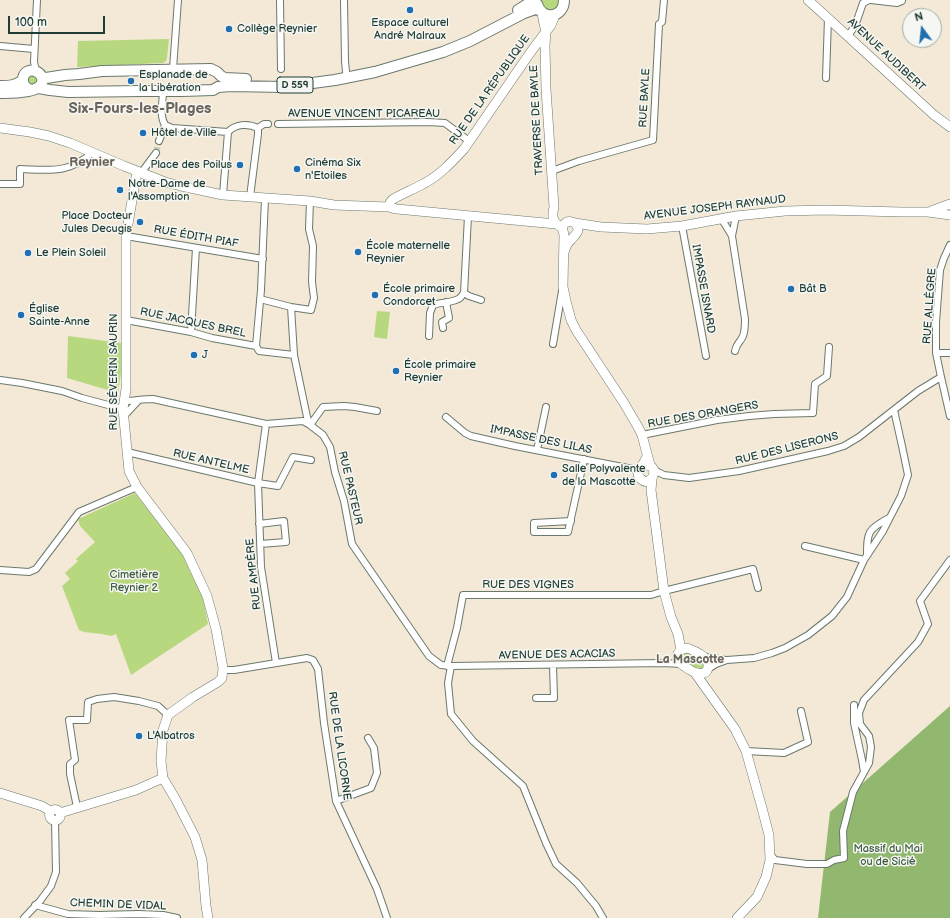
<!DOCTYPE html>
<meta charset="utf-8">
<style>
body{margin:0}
#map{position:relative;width:950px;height:918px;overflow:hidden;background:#f4e9d7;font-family:"Balsamiq Sans",sans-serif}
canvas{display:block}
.north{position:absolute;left:902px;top:8px;width:40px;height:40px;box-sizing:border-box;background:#f6f6f2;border:1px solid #a0aca6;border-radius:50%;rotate:345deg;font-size:11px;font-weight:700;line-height:16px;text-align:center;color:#1f3d34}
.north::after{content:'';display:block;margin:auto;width:14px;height:18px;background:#1f6fb2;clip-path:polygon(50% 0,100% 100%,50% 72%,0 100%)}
.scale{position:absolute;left:8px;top:16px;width:97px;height:18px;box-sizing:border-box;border:2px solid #1f3d34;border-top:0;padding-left:5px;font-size:12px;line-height:14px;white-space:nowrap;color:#1f3d34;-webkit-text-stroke:3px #f6f6f2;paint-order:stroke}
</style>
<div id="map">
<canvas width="950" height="918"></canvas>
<div class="north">N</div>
<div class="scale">100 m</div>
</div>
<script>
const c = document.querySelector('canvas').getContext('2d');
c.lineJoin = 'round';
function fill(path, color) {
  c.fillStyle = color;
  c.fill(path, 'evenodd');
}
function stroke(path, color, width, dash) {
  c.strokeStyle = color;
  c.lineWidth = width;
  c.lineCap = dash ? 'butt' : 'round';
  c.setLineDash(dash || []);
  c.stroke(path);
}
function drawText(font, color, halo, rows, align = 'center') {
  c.font = font + ' "Balsamiq Sans",sans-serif';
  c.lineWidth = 3;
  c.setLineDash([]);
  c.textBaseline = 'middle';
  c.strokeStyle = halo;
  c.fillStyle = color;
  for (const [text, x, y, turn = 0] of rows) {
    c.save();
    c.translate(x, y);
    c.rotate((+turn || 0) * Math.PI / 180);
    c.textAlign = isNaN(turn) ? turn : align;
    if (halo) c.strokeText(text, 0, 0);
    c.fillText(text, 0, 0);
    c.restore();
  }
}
fill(new Path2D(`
 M537,0H564L552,15Z
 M169,39L167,58L166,61L163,63L77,67L78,41Z
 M25,74L40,75L33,90L23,77Z
 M377,311L390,312L387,339L374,337Z
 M68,336L121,343V373L118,393L67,378Z
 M135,493L182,554L203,598L208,624L131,675L116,634L111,636L102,634L84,632L79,630L62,586L70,579L65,573L78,561L76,559L95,542L80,526L78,519Z
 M684,649L708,664L700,674L677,655Z`), '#b7d87f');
fill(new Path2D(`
 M950,706V918H818L830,812Z`), '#91b86e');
stroke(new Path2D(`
 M156,153L159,141`), '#c9c7b6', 6, [6, 3]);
const street = new Path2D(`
 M280,0L281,69
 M344,0L345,61L346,72
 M871,0L897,3L902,1V0
 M848,36L855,26L863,3L869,0
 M0,46L34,49
 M173,69L174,55L178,0
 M36,71L34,62L37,0
 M826,78L828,18
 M163,91C163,102 159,115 165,125
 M278,124L428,122L445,123L469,141
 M165,125L172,128L228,132C235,124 248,123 258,128L264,124H268
 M159,141L165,125
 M552,171L579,161L653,140L659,24L662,22L664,0
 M141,173L156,153
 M0,184H20V169C50,170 68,174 92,153
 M223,195L228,132
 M250,197L258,134V128
 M265,199L261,290L256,346L259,351L294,355L307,417L310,425L323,435L330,447L335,472L344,501L352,544L429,656L441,665L451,666L663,663L681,664
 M721,218L732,236
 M682,226L706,356
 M126,236L263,259
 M950,245L944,258L940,270L936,322V353L941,377L950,416
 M464,293L469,296L481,300
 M260,299L291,307L311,310L314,298L312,282L313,246L309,229L310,201
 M291,307L294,355
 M126,320L191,332L212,338L256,346
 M443,328L442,322L449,318L446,302
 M191,332L196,248
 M429,336L430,313L433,305C441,302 453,303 460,298C461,297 463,294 464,293L468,216
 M553,344L562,291
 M735,351C737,342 740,343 743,336C745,331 745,325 745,319L732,236L736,216
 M936,353H950
 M0,380L22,383L62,391L82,398L123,409
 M125,401C134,401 143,399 153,399L266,424
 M124,416L138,401
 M446,417L465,433L471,436L515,446L638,470
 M642,435L717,420L749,416L774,414L813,413L815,384L827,376L829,347
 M537,450L546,407
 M127,452L258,483L266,424L303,421L310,425L323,407L344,406L355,407L377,411
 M654,470L664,475L689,478L739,471L828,451L844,446L859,437L918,391L941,377
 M571,521L534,523V532H568L584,459
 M259,524L284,521L286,542L260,544
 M805,546L864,560
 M867,555C867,532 868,529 889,518
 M0,570L29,572L36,569L79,512L137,487
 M705,657L726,660
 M276,663L261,567L258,483L278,486L293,457L311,460
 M447,666L457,628L463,595H651L664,591L753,569L758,588
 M451,666L448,683L451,714L473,741L523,786L546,843L556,864L577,883L596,906L603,918
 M708,669L716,664L727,660L754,658L772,653L785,648L808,635L832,616L847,597L864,560L883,531L901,496L908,475L902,446L894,410
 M223,670H234L307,658L313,660L318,669L324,723L336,801L377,889L387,918
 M536,698H554L553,665
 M854,705V723L862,760L864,772
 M746,751L784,753L808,742L801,711
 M336,801L371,788L377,773L374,748L368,738
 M77,807L70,774V764L75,760L69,720H87L88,702L97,699L114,697L139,701L158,706L168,715
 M770,854L775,860L807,864H827L834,860L844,858L843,831L853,792L869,763L871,747L869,736L860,724L859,713L864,700L918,642L928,624L920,601L950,560
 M35,905L68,914L99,915L139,914L163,915L177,918
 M24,918L40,901L51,886L56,872L55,820`);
const secondary = new Path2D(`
 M808,0L934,115L950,127
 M542,13L544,24L546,31L545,46L546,89L554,207C552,215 552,221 559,226
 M0,128L30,132L49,136L70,143L124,166L165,182L181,186L223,195L310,201L334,205L389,207L392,208L397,209L556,224
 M139,172L136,177L126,236V389L123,409L129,471L137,487L187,553L207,596L216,629L223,668L222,678L218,682L193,697L168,715L163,730L161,761L163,778L176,800L195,837L202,860L206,906L208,918
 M389,207C389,202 391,200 395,198C404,193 414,189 423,184C439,176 452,162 464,149L530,53L551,25L555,15
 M931,211L950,204
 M565,250C566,247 567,243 570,241C575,234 582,232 575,223
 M650,465L642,435L638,427L624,403L576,330L571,320L566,301L563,287L564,234C560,225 566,219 575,223L601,227L647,229L682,226L736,216L785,211L825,210L902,212H928L950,215
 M642,466C662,460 653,490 641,479C638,476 637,473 639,470C640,467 641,466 643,464C644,462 646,459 647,456
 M652,479L651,490L664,591L671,617L678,634L681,650
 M687,648C691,649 694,651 698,653C701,655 704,656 706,659C708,661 708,664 708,668C706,677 695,673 690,670C684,666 679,664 677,657C678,651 681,649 687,648Z
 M695,673L735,729L746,751L762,808L769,835L770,860L766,877L757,897L737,918
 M0,793L42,806L50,811
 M49.5 815a5.5 5.5 0 1 1 11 0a5.5 5.5 0 1 1-11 0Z
 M60,813L136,790L163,778`);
const primary = new Path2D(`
 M537,4C542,21 564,18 564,0
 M518,10L534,0
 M42,77L46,78L65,75L79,74L102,71L211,69L217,72L221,76L225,78L246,79
 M0,86C10,86 15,86 23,80
 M39,88L50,90L68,92L142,91H182L213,90L218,87L231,86L283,87L335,80L375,72L443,52L470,41L524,13L535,9L539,10
 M0,93C10,93 46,94 42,78C41,74 38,72 35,71C23,67 17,85 31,90`);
stroke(street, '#6a796d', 8);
stroke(secondary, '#6a796d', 10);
stroke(primary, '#6a796d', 12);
stroke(street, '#fff', 6);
stroke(secondary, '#fff', 9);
stroke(primary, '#fff', 10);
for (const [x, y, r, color] of [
 [410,10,4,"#1f6fb2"],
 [229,29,4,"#1f6fb2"],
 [131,81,4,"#1f6fb2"],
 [143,133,4,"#1f6fb2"],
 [240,165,4,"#1f6fb2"],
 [297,169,4,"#1f6fb2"],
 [120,190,4,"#1f6fb2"],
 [140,222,4,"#1f6fb2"],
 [358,252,4,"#1f6fb2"],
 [28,253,4,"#1f6fb2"],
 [791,289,4,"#1f6fb2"],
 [375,295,4,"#1f6fb2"],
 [21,315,4,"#1f6fb2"],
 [194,355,4,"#1f6fb2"],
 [396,371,4,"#1f6fb2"],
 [554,475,4,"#1f6fb2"],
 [139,736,4,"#1f6fb2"]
]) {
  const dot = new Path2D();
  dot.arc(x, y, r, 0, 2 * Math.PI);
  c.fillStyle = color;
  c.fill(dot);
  stroke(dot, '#f6f6f2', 1.5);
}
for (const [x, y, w] of [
 [295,85,36]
]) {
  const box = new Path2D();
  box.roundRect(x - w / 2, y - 8, w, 16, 3);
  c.fillStyle = '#f6f6f2';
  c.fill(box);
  stroke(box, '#1f3d34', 1);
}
drawText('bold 10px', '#1f3d34', null, [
 ["D 559",295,85]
]);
drawText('11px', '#1f3d34', '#f6f6f2', [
 ["Espace culturel",410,23,"center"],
 ["André Malraux",410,36,"center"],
 ["Collège Reynier",237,29],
 ["Esplanade de",139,75],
 ["la Libération",139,88],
 ["Hôtel de Ville",151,133],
 ["Cinéma Six",305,163],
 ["n'Etoiles",305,176],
 ["Place des Poilus",232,165,"right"],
 ["Notre-Dame de",128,184],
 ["l'Assomption",128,197],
 ["Place Docteur",132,216,"right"],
 ["Jules Decugis",132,229,"right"],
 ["École maternelle",366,246],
 ["Reynier",366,259],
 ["Le Plein Soleil",36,253],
 ["École primaire",383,289],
 ["Condorcet",383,302],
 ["Bât B",799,289],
 ["Église",29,309],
 ["Sainte-Anne",29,322],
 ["J",202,355],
 ["École primaire",404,365],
 ["Reynier",404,378],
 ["Salle Polyvalente",562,469],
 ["de la Mascotte",562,482],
 ["L'Albatros",147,736]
], 'left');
drawText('11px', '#1f3d34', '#f6f6f2', [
 ["AVENUE AUDIBERT",886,55,43],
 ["RUE DE LA RÉPUBLIQUE",490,90,-55],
 ["RUE BAYLE",645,98,-87],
 ["AVENUE VINCENT PICAREAU",364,114],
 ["TRAVERSE DE BAYLE",537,120,-93],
 ["AVENUE JOSEPH RAYNAUD",715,208,-7],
 ["RUE ÉDITH PIAF",196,237,10],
 ["IMPASSE ISNARD",703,289,80],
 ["RUE ALLÈGRE",930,306,-86],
 ["RUE JACQUES BREL",193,323,12],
 ["RUE SÉVERIN SAURIN",114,372,-90],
 ["RUE DES ORANGERS",703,415,-10],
 ["IMPASSE DES LILAS",541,440,12],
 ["RUE DES LISERONS",787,449,-14],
 ["RUE ANTELME",211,462,13],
 ["RUE PASTEUR",350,488,77],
 ["RUE AMPÈRE",254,574,-96],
 ["RUE DES VIGNES",528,585],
 ["AVENUE DES ACACIAS",557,655,-1],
 ["RUE DE LA LICORNE",339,746,82],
 ["CHEMIN DE VIDAL",118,905,2]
]);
drawText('11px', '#3d5c43', '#f6f6f2', [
 ["Cimetière",134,575],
 ["Reynier 2",134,588],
 ["Massif du Mai",888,849],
 ["ou de Sicié",888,862]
]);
drawText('bold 12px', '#6b645a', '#f6f6f2', [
 ["La Mascotte",690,660]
]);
drawText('bold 13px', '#6b645a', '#f6f6f2', [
 ["Reynier",92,163]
]);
drawText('bold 15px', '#6b645a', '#f6f6f2', [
 ["Six-Fours-les-Plages",140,109]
]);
</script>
